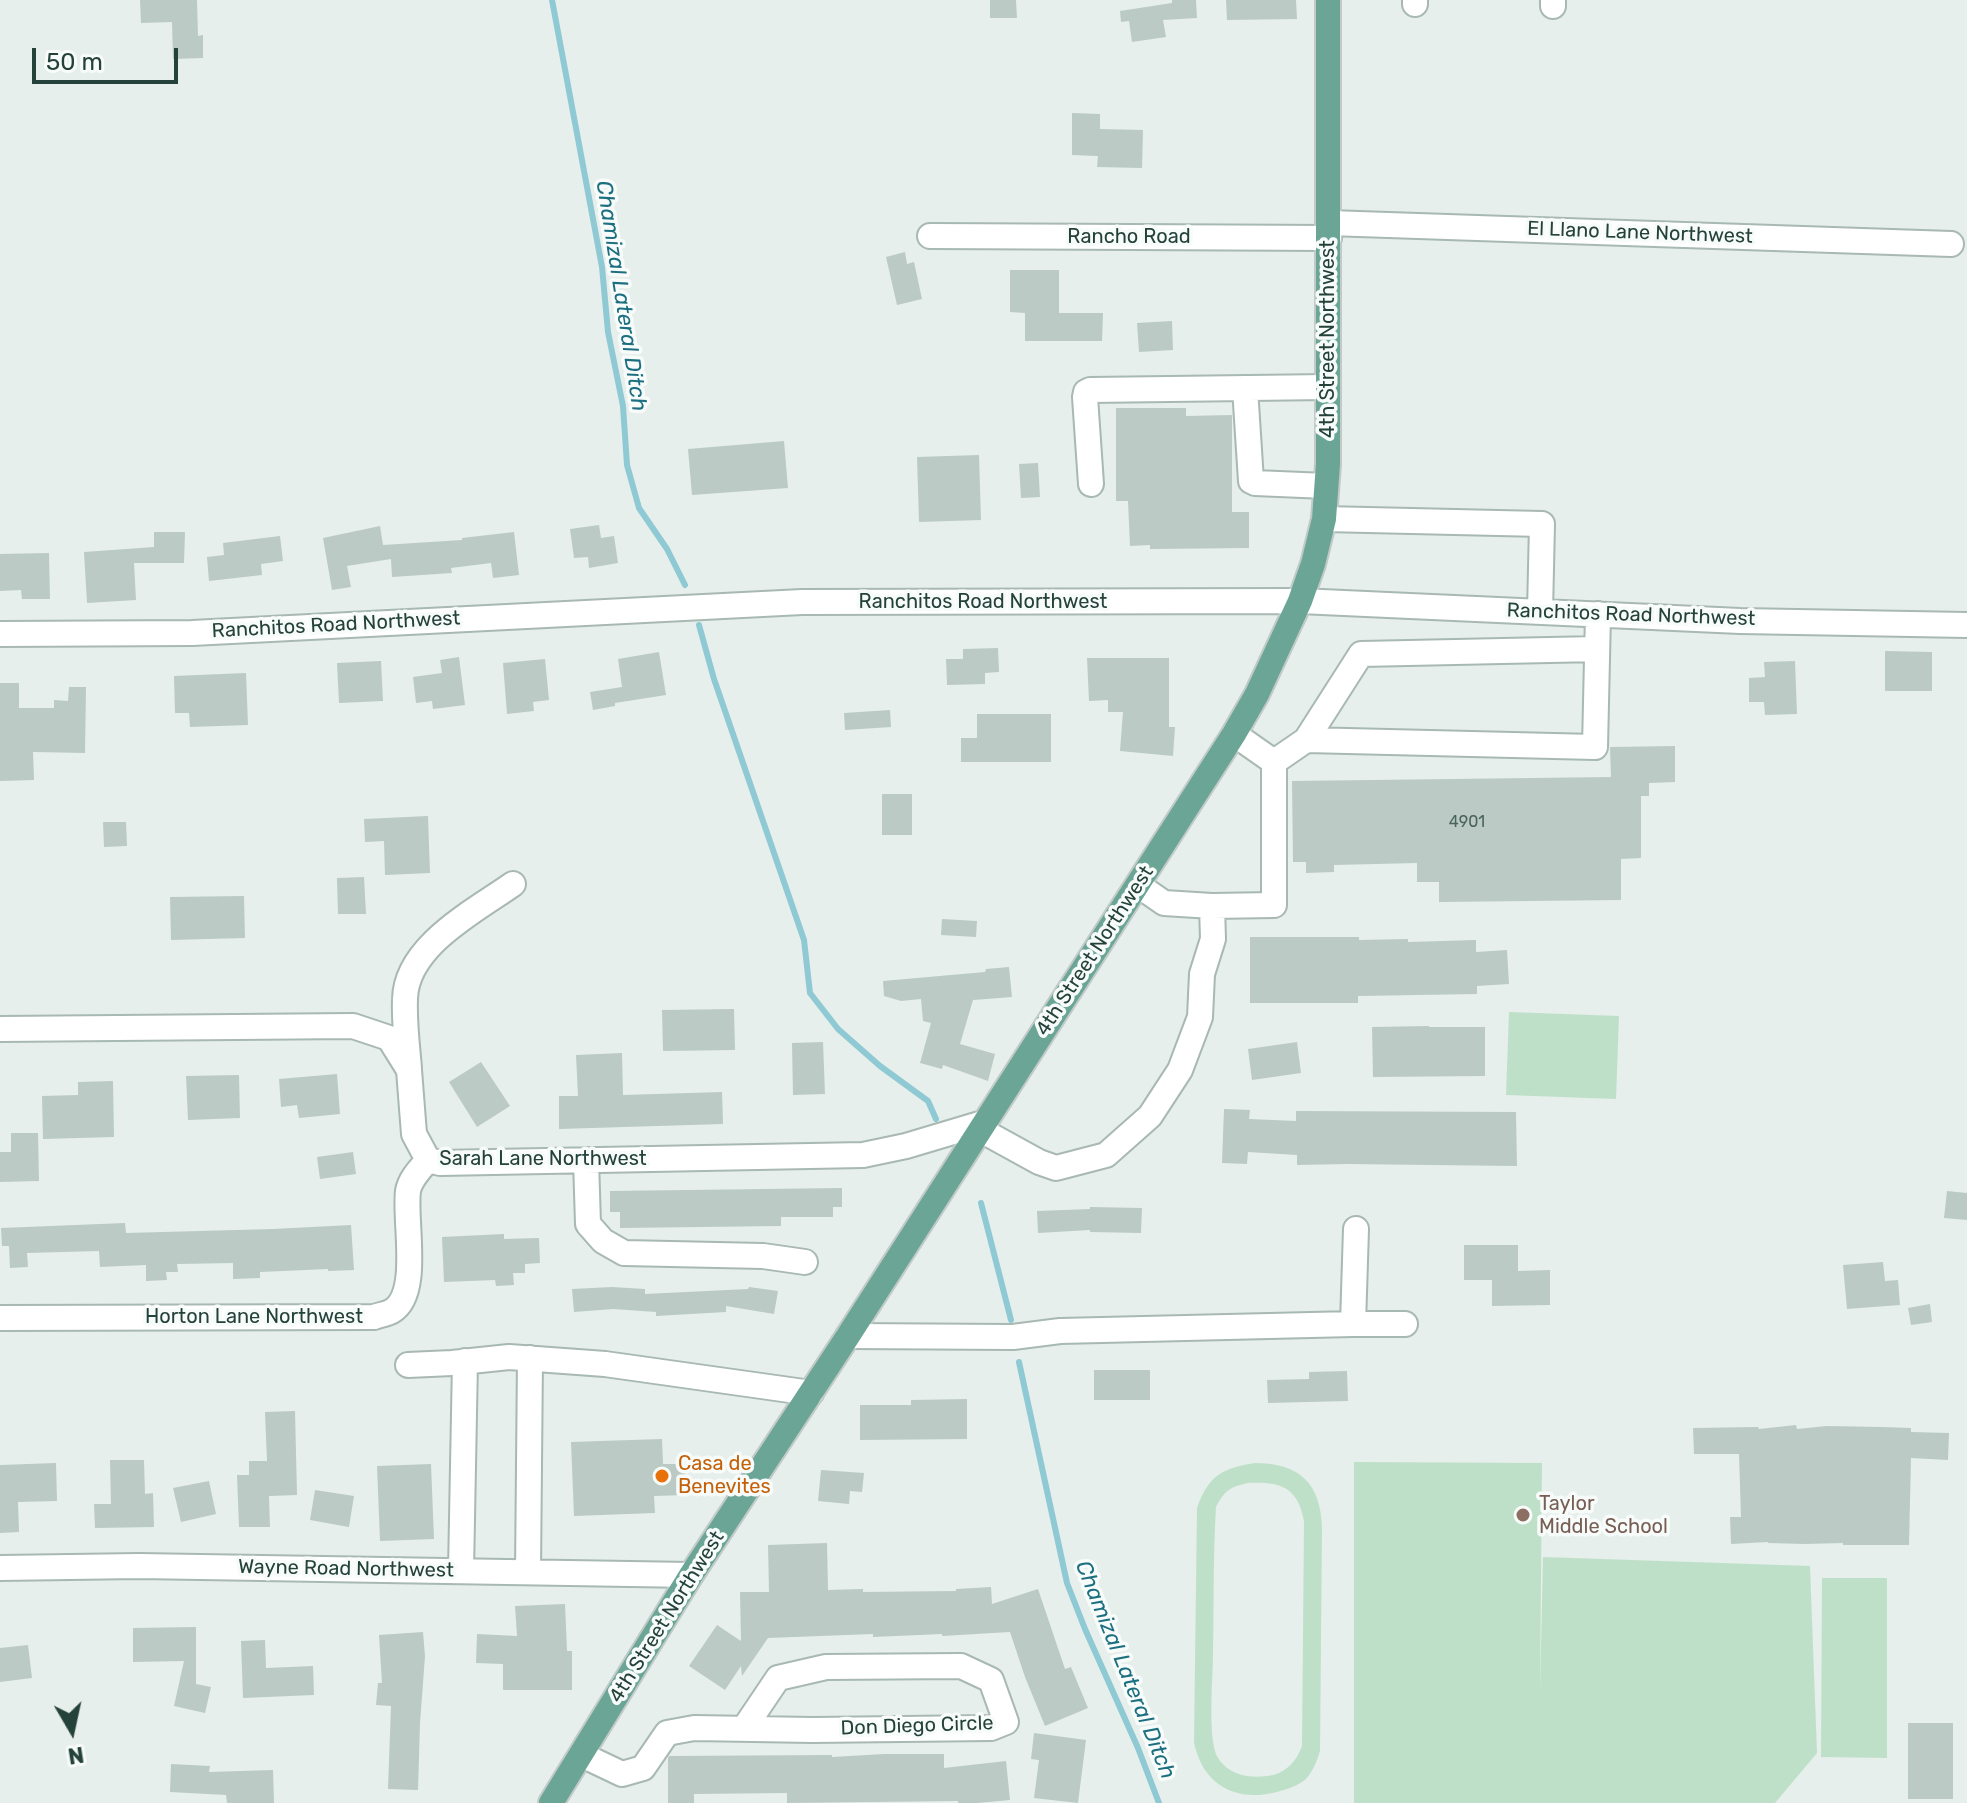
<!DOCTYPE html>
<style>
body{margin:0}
#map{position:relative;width:1967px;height:1803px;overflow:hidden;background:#e6efeb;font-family:Rubik,sans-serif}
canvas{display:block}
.north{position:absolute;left:32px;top:1691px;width:80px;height:80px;-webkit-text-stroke:6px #f7fbf9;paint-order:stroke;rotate:171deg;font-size:22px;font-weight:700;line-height:32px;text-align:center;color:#24423a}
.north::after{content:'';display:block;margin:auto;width:28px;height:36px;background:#24423a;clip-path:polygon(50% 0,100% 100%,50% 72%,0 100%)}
.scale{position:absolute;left:32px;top:48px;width:146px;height:36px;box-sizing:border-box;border:4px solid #24423a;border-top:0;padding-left:10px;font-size:24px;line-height:28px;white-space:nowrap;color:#24423a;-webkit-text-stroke:6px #f7fbf9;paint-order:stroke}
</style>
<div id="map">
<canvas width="1967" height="1803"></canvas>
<div class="north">N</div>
<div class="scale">50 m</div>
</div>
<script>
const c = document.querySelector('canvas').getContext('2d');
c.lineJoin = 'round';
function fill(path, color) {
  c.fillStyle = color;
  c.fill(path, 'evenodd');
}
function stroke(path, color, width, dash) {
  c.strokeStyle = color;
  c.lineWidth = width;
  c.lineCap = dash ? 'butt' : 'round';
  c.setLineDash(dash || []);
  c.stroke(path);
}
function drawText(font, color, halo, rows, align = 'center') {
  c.font = font + ' Rubik,sans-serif';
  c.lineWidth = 7;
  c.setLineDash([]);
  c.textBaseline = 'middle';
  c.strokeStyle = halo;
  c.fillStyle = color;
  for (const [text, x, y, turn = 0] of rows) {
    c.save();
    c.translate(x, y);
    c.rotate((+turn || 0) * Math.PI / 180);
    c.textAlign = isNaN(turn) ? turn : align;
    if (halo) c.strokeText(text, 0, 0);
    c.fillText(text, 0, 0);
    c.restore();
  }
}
fill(new Path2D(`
 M1509,1012L1619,1016L1616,1099L1506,1095Z
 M1354,1462L1542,1463L1540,1693L1543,1557L1810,1566L1817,1753L1775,1803H1354Z
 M1255,1463C1300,1463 1321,1484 1322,1528L1320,1751C1317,1761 1313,1771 1306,1779C1298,1786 1287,1789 1277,1792C1235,1803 1202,1784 1194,1742L1197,1508C1208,1476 1222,1468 1255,1463ZM1248,1483C1280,1481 1298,1487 1304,1521L1302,1746C1297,1760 1288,1771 1273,1775C1253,1779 1230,1777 1218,1758C1207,1741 1213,1677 1213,1654C1214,1605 1213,1556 1216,1507C1225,1490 1230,1487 1248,1483Z
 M1822,1578H1887V1758L1821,1757Z`), '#bfe0c8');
stroke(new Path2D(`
 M552,0L602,267L608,332L623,406L627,465L639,508L667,549L685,585
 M699,625L714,679L804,940L810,993L838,1029L880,1066L928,1101L936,1119
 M981,1203L1011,1320
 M1019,1362L1067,1583L1085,1629L1138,1748L1159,1803`), '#8ec9d4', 6);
fill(new Path2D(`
 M140,0H197L198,36L203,35V58L173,59L172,22L141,23Z
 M990,0H1016L1017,18H990Z
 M1172,0H1196L1197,18L1163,20L1166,37L1132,42L1129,21L1121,22L1120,11L1172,3Z
 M1226,0H1296L1297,19L1227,20Z
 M1072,113L1100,114V129L1143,130L1142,168L1097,167L1098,156L1072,155Z
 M905,252L907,264L914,262L922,299L897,305L886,257Z
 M1010,270H1059V313H1103L1102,341H1025V313L1010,312Z
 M1172,321L1173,350L1139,352L1137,323Z
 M1116,408H1186V416L1232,415V512H1249V548L1150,549V545L1130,546L1128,501H1116Z
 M784,441L788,488L692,495L688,449Z
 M979,455L981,520L919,522L917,457Z
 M1038,463L1040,497L1021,498L1019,464Z
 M599,525L601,538L614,536L618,563L589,568L588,557L574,558L570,529Z
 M380,526L383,545L462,540V538L514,532L519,575L493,578L491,563L451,568L452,573L392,577L391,559L347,566L351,587L332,590L323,538Z
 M154,532H185L184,563H134L136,600L87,603L84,552L154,547Z
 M280,536L283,561L261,564L262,575L209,581L207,557L224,555L223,543Z
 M49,553L50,599H22L21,590L0,591V554Z
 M998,648L999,672L985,673V684L947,685L946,659H963V649Z
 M1885,651L1932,652V691H1885Z
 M659,652L666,695L615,703V706L593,710L590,692L622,687L618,659Z
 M459,657L465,705L433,709L432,701L416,703L413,677L442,673L440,660Z
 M1087,658H1169V727H1175L1173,756L1120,751L1123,712H1108V700L1089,701Z
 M545,659L549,700L533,702L534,711L507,714L503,663Z
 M381,661L383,701L339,703L337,663Z
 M1795,661L1797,714L1765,715L1764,702H1749V678L1765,677L1764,662Z
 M246,673L248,725L190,727L189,713H175L174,676Z
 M0,683H19V708H54V700L68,701L69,687H86L85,753L33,752L34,780L0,781Z
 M890,710L891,727L845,730L844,713Z
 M977,714H1051V762H961V738H977Z
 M1675,746V782L1649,783V796H1641V858L1621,859V900L1439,902V882H1417V863L1334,865V872L1306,873V862H1293L1292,781L1611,777L1610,747Z
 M882,794H912V835H882Z
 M428,816L430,873L385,875L384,841L365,842L364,819Z
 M103,822H126L127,846L104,847Z
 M364,877L366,914H338L337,878Z
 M244,896L245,938L171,940L170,897Z
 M942,919L977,921L976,937L941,935Z
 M1250,937H1359V940L1408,939V942L1476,940V952L1507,950L1509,984L1477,986V994L1358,996V1003H1250Z
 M1009,967L1012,997L973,1000L960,1044L995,1054L988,1081L943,1065L942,1069L920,1063L931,1023L923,1021L921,999L901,1001L884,996L883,981L985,972L986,969Z
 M734,1009L735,1050L663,1051L662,1010Z
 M1429,1026V1027H1485V1076L1373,1077L1372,1027Z
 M823,1042L825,1094L793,1095L792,1043Z
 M1297,1042L1301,1073L1252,1080L1248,1049Z
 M622,1053L623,1095L722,1092L723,1124L559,1129V1096H578L576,1055Z
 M481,1062L510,1106L477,1127L449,1082Z
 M337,1074L340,1114L299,1118L297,1105L281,1107L279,1079Z
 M239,1075L240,1118L188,1120L186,1076Z
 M113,1081L114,1137L43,1139L42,1096L78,1095V1082Z
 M1224,1109L1250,1110L1249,1119L1296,1121V1111L1516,1112L1517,1166L1347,1164L1297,1165V1155L1248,1152L1247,1164L1222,1163Z
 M11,1133H38L39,1181L0,1182V1152H11Z
 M353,1152L356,1174L320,1179L317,1157Z
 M842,1188V1207H833V1217H781V1226L620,1228V1212H610V1191Z
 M1947,1191L1967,1193V1220L1944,1218Z
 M1090,1207L1142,1208L1141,1233L1090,1232V1230L1038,1233L1037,1211L1090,1209Z
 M125,1223L126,1233L273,1229L351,1225L354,1270L328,1271V1269L260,1272V1278L233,1279V1263L177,1264L178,1272H166L167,1280L146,1281V1265L100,1267L99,1251L27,1253L28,1267L10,1268L9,1246H2L1,1228Z
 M504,1234V1239L539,1238L540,1263L525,1264V1273H513L514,1285L496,1286L495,1280L444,1282L442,1237Z
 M1464,1245H1518V1271L1550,1270V1305L1492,1306V1280H1464Z
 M1883,1262L1885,1281L1898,1280L1900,1305L1847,1309L1843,1265Z
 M612,1287L645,1289V1294L748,1289L749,1287L778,1291L774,1314L726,1306V1312L656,1316V1312L613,1309L574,1312L572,1289Z
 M1930,1304L1932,1322L1911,1325L1908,1308Z
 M1094,1370H1150V1400H1094Z
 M1347,1371L1348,1401L1268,1403L1267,1380L1309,1379V1372Z
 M967,1399V1439L860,1440V1405H911V1400Z
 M295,1411L297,1495L269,1496L270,1527H239L237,1475H249V1461H267L265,1412Z
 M1796,1425L1797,1429L1827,1426L1882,1427L1911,1428V1432L1949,1433L1948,1460L1911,1458L1909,1545H1843V1543L1805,1544L1768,1543V1542L1731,1544L1730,1517H1741L1739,1454H1694L1693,1428L1758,1427L1759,1429Z
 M662,1439L663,1464H685L686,1495L654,1496L655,1513L574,1516L571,1442Z
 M110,1460H144L145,1494L153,1493L154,1527L95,1528L94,1504H111Z
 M56,1463L57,1501L18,1502L19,1532L0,1533V1465Z
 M431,1464L434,1539L380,1541L377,1466Z
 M821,1470L864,1473L862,1492L850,1491L849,1504L818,1501Z
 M209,1481L216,1514L181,1522L173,1488Z
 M315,1490L354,1496L349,1527L310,1520Z
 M827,1543L828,1590L863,1589V1592L956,1591V1589L991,1587L992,1604L1038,1589L1065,1669L1071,1667L1088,1708L1045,1726L1025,1677L1010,1632L942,1636V1634L873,1637V1634L768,1638L742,1676L741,1666L725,1690L689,1666L717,1625L741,1641L740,1592H769L768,1545Z
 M565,1604L567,1651H572V1690H503V1664L476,1663L477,1634L517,1636L515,1606Z
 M196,1627V1684L211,1687L205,1713L174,1706L184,1661L133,1662V1628Z
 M423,1632L425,1656L420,1723L418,1790L388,1789L391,1706L376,1705L378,1683H382L379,1635Z
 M265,1640L266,1668L313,1666L314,1695L243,1698L241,1641Z
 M28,1645L32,1678L0,1682V1648Z
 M1908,1723H1953V1799H1908Z
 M1034,1733L1086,1740L1078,1803L1034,1798L1039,1760L1031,1759Z
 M884,1754H944V1768L1006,1761L1010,1800L978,1803H958V1801L787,1803V1793L694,1794V1803H668V1758L669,1756L832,1755V1757Z
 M171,1764L210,1766L209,1772L273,1770L274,1803H227L226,1795L170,1792Z`), '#bbcac4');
const minor = new Path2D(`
 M1415,4V0
 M1553,6V0
 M1329,223L1951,244
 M930,236L1329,238
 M1245,388L1251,481L1255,483L1326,486
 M1091,484L1085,397L1086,392L1090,390L1328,387
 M1324,519L1542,524L1540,612
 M0,634L192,633L802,602L1300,601L1740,621L1967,625
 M1306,740L1361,654L1597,649
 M1274,762L1306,740L1595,747L1598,614
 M1138,885L1164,903L1212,906L1274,905V762L1234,734
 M0,1029L353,1026L389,1038L409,1070L414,1134L428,1160L440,1163L863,1155L906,1146L983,1123
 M409,1068C407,1045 404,1022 405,999C406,946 475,911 513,884
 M979,1129L1039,1162L1056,1168L1106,1155L1150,1116L1180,1070L1200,1017L1202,974L1213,939L1212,906
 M586,1160L588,1224L603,1241L624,1253L763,1256L805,1262
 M0,1318L374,1317C379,1315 387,1314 392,1311C421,1294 404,1221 408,1191C410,1179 420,1169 428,1160
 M1353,1324H1405
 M848,1336L1013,1337L1060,1331L1353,1324L1356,1229
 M408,1365L452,1363L509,1357L605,1364L811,1393
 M0,1568L139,1566L691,1575
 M461,1571L465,1361
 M528,1572L530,1358
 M582,1755L622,1774L643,1768L667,1733L694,1728L812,1730L991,1728L1006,1722L991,1680L961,1666L826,1667L778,1678L745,1727`);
const major = new Path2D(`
 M551,1803L691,1575L848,1336L1234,734L1257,694L1300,601L1313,564L1324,519L1328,464V0`);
stroke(minor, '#a8b8b2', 28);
stroke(major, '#c2cac8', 28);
stroke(minor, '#fff', 24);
stroke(major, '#6aa596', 24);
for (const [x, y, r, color] of [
 [662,1476,8,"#e8710a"],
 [1523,1515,8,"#8d6e63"]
]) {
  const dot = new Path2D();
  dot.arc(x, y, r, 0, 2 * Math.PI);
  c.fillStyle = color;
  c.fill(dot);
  stroke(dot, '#f7fbf9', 3);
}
drawText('16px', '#4a645c', null, [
 ["4901",1467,822]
]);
drawText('20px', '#24423a', '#f7fbf9', [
 ["El Llano Lane Northwest",1640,233,2],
 ["Rancho Road",1129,237],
 ["4th Street Northwest",1328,339,-90],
 ["Ranchitos Road Northwest",983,602],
 ["Ranchitos Road Northwest",1631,615,2],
 ["Ranchitos Road Northwest",336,625,-3],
 ["4th Street Northwest",1095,951,-57],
 ["Sarah Lane Northwest",543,1159],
 ["Horton Lane Northwest",254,1317],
 ["Wayne Road Northwest",346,1569,1],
 ["4th Street Northwest",667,1617,-58],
 ["Don Diego Circle",917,1726,-2]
]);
drawText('20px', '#c56008', '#f7fbf9', [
 ["Casa de",678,1464],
 ["Benevites",678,1487]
], 'left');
drawText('20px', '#785e54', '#f7fbf9', [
 ["Taylor",1539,1504],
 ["Middle School",1539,1527]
], 'left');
drawText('italic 22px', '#1c6f80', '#f7fbf9', [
 ["Chamizal Lateral Ditch",621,296,81],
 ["Chamizal Lateral Ditch",1125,1670,68]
]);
</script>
